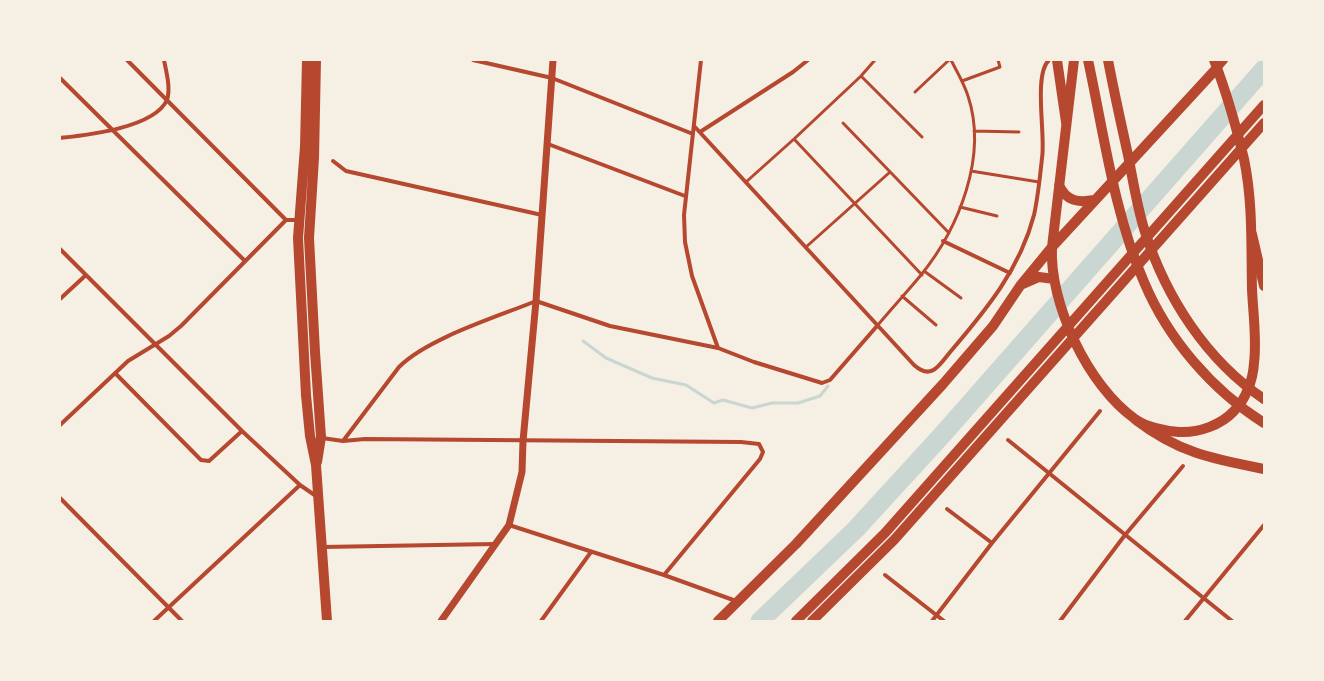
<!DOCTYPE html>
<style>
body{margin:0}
#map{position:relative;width:1324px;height:681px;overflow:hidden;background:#f6efe4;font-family:"Exo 2",sans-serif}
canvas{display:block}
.frame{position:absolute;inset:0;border:61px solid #f6efe4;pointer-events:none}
</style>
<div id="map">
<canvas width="1324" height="681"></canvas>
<div class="frame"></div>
</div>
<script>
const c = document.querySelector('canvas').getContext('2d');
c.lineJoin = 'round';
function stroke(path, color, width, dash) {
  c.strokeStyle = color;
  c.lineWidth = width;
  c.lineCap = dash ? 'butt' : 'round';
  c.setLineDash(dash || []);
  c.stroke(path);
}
stroke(new Path2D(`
 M583,341L606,358L652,378L686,385L714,403L723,400L752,408L772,403H798L820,396L828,386`), '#c9d6d2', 3);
stroke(new Path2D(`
 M760,621L856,529L943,434L1264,69`), '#c9d6d2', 19);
stroke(new Path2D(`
 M861,76L922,137
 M962,81L1000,67L998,60
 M915,92L949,60
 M843,123L949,233
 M974,131L1019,132
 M794,139L922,275
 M971,171L1039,182
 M746,182L794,139L861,76L875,60
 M960,207L997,216
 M806,247L890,172
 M924,271L961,298
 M902,296L936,325
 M877,326C892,308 907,292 921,275C959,228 988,156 968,96C964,83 957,72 951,60`), '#b5482f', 3);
stroke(new Path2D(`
 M127,60L286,220
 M473,60L552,78L693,134
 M701,60L684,215L685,242L692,276L718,348
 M60,78L245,261
 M695,127L914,365C932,381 939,365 951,351C986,310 1020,269 1034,215C1038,197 1040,177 1042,158C1046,136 1033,75 1049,60
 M700,132L793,72L808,60
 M60,138C87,135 154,128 167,100C171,88 166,71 164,60
 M548,144L685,196
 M333,161L346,171L542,215
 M943,241L1010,273
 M60,249L242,431L300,485L316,496
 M60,299L86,275
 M115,373L201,460L209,461L242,431
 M60,425L128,361L169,336L181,326L286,220H299
 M322,438L343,441L365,439L741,442L759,444L763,452L760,459L664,575
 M1008,440L1232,621
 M343,441L399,367C428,338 497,317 536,301L610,326L718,348L754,362L822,383L830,380L877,326
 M60,498L182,621
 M947,509L992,543
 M509,525L664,575L736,601
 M323,547L495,544
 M885,575L944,621
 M154,621L300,485
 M541,621L591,552
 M932,621L992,543L1100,411
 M1060,621L1125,535L1183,466
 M1185,621L1264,525`), '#b5482f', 4);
stroke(new Path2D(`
 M441,621L509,525L522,472L523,441L536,301L553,60`), '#b5482f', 7);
stroke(new Path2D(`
 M1217,68L1224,60`), '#b5482f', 8);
stroke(new Path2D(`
 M307,60L305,147L298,238L306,395L310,436L316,465L327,621
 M316,60L314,158L309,238L315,352L321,437L317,462
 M1074,60L1052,247C1049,303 1088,386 1135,419C1146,427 1165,431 1179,432C1199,433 1221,425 1234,411C1246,399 1253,380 1254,363C1257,339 1253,313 1252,289C1251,246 1253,202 1244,159C1236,126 1226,91 1214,60
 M1059,185C1066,201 1078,203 1094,200
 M1023,284L1039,277L1054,279
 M718,621L796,544L943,384L993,326L1020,286L1052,247L1217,68
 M796,621L885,533L1264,105
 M812,621L894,540L1264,123`), '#b5482f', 10);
stroke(new Path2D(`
 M1057,60L1066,122
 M1088,60C1104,134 1114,213 1144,282C1168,339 1212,390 1264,423
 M1108,60C1114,92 1121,123 1128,155C1133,180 1137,207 1145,232C1166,297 1206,360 1264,399
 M1252,234L1264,286
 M1136,420C1179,453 1213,459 1264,469`), '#b5482f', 10);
</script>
